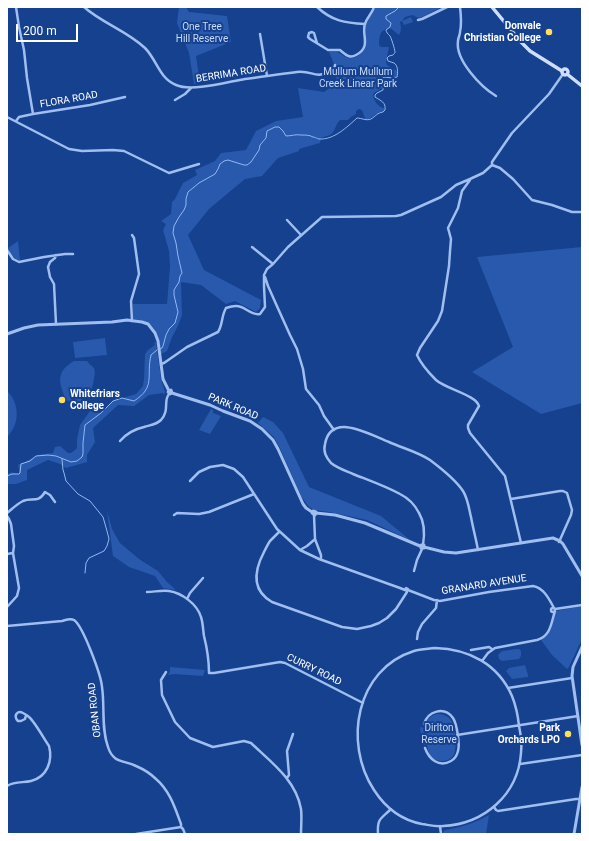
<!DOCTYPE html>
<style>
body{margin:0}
#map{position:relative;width:589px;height:841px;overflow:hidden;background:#15418e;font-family:Roboto,sans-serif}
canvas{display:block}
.frame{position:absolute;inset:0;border:8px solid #fff;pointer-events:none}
.scale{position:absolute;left:16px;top:24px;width:62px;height:18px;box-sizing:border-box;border:2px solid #fff;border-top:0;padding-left:5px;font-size:12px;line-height:14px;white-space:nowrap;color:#fff;-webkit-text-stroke:3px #15418e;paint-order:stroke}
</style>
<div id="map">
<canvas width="589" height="841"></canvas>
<div class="frame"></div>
<div class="scale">200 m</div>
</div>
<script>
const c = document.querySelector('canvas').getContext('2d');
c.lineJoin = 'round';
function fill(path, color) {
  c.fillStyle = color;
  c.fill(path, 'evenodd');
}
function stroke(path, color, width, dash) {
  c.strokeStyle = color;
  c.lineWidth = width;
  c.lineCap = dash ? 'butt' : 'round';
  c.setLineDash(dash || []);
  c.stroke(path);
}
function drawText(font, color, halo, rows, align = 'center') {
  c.font = font + ' Roboto,sans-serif';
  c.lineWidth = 4;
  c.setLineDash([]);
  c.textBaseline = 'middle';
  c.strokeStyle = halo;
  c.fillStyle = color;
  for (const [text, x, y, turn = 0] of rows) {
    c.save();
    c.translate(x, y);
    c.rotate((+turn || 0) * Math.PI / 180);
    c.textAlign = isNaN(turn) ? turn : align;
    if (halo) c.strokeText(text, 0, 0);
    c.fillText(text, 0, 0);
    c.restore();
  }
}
fill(new Path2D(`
 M179,7H186L189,12L227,16L231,42L196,56L200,83L194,84L189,53L177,23Z
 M374,7H442L420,18L416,17L413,15L405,17L402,21L411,17L413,22L404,25L402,21L400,22C401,27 402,30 399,35L390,28C380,30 379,35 379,45L381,47H389L386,62L387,65L397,71C398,74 397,76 394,78L390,76L383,78L382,80L384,87L374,93L373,95C374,101 378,107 384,108V111L380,112L366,121L362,110L359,109L356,111V114L351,117L348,120H340C336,124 336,128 333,132C331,136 325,136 321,138L320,143L299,149V151L278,158L262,176L245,179L209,209L188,235L204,270L261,300L260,308L256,312L235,301L226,304L201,285L181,282L182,315L178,326L172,337L167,351L161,354C158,334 157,322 134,319L133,318V304H167L170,267L169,251L163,230L166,224L161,221L171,214L172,202L175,199L183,183L197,175L195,170L215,161L221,153L246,150L256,131L276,121L303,117L298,88L324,92L335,84L338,71L336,65L334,64L329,52H337C341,53 344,57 348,58C358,60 366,49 366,40C366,35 365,31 365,27C367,20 373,15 374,7Z
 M18,241L20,260C14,260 10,253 8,248Z
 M582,247V403L541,414L472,372L513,347L477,257Z
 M105,338L107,355L75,358L73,342Z
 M156,342L161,379L165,392L164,395L163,393L149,395L134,406L118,405L93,428L95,442L87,455V462L66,468L60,464L48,460L27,470V480L16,484H7V475C11,471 14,473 19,474V469L18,465L21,463L25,462L37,455L53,453L55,447L60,446L68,453H71L76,449L77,447V439L80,425L90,411L101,413L113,401L136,394L143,386L144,379L145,354L148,350L155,345L154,343Z
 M74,361H87C89,364 92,366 94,368C95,372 95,375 94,378C92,392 89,400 74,404L66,400C59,383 55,372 74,361Z
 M7,391C20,403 20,425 7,437Z
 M211,409L213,410V413L221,416L210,434L199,430Z
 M263,417L273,422L283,433L309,487L381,516L410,540L367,520L329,512L315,510L309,507L301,496L279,446L274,437L258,423Z
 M107,511L108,514L112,529L120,543L139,559L158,571L167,582L176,590L163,588L155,576L129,567L113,556Z
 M582,606V639L569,667L567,669L552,655L541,640C554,632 551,622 556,611Z
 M516,649H519L521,651V656L519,659L502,661L499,659L498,655L501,652L503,651Z
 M525,665L528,675V677L512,679L506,671L509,668Z
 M170,667L205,670L203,676L174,674L168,675L170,672Z
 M437,714C442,714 447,715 451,720C455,726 458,750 453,756C447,764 434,762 429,754C428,751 428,748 427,745H422L420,727L425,728C426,720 429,716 437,714Z
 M489,815L486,834H442L444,831L446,830C462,827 475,823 489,815Z`), '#2859ad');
stroke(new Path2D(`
 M160,349L162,348L163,346L166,335L169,329L175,323L178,312L174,295V290L179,282L180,276L182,273L178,256L176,243L173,233L174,226L179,217L184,210L186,205V199L188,192L199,183L215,174L218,169L220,164L224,161L228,160L244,165H247L251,162L259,150L260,145L266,138L267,131L275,127H279L283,131L286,136C291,136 296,134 301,135C305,135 310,135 313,137C318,138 315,138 319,139C334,140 347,127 357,118C361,118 367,121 371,119C376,116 377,113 383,112L385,110C386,102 381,101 375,97V95L377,93L383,90C384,85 381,81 384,77L393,78L397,77C398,73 398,65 394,63C392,62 390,62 388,61L387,58L389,56L393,55C394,54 395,53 395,52C395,50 391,37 390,36C388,34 386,32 386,30L390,27L391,23L386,19V16L395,11L399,7
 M62,459L63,470L64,473L66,481L78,494L90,501L103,517L107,531L109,539L107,546L104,551L89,558L86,563L85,573
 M7,476L12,474H19L20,473L21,464L30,461L36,456L48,455L56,456L71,462L77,461L82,457L83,454V443L85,425L101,413L113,401L122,398L134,401C156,387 146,376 151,355L157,350`), '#93b8f3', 1);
stroke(new Path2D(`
 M16,7L19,27L24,50L27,78L33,114
 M84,7C102,23 127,31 145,48C157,60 159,78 176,85C192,92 227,82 245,79C262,77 279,74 297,72C314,70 315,81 334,69L335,65
 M317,7C332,21 345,23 365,24
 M460,7C461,15 462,23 460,32C460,35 458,38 458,41C455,60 481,87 496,96
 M418,20L422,19L447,7
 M260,34L267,76
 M317,43L314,33L312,32L309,33L308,37L310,39L328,50H340C345,54 349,59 356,55C372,47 361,34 365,24C367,17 372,14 374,7
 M175,100L185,94L191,88
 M7,117L69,149L82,151L113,150L124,151L169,173L199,164
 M16,121L19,117L33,114L90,105L125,97
 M492,165L500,168L513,179L532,200L552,205L572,212H582
 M470,180L462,191L458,208L448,228L451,239L450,251L449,266L442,311L438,321L420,348L417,355C421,364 429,373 436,380C446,389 476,395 479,406L468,425V428L470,433L505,476L521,543
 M287,220L301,235
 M252,247L273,264
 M7,250L13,259L19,262L44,257L65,254H73
 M56,255L55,258L50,262L48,267L50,277L54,284L56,324
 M265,277L268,286L276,304L290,335L297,349L303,369L306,389L319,405L324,416L334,430
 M132,321L131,301L139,274L134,238L132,235
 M161,364L164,363L187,347L218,332C223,324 221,317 226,308C229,307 233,306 236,306C246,306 250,316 260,314L265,307L264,286V275L267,269L273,264L288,247L322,217L396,216L401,215L441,197L456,185L470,179L483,173L492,165V162L512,133L549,94L563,74
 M120,441C126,434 135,429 144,427C150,425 156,425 161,420C170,410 163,401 169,394
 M190,481L199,472L210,467L223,465L234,469L243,477L277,529L300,550L319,559L400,588L405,590
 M511,499L560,491H563L567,493L572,510L571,515L559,542
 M7,513C12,509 17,504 23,501C32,497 38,504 45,492L50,495L55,502
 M174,515L177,513L199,514L209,512L254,494
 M314,515L315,539L321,555V559
 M7,516L9,519L11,524L14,546L13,553L19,588L17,596L7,607
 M279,532C276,535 273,538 270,541C268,544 266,548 264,552C254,571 251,590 272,602L342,627L357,629L371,626L379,623L387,618L396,609L407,592
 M423,545C425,533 425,523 419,513C415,505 408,498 400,494C385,486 368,480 353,474C346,471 337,468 331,463C326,457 323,452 325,444C331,411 371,435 389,442C402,448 418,452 430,460C442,469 455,479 463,491C468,499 469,509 471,517C473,528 476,539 478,550
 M300,550L307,546L314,540
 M7,554L13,553
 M414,571L417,560L422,549
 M406,588L408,589L407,591L405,590Z
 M408,590L434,600L440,601L489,592L533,586C544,588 549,599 554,608
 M147,592C154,592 161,590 169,591C182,593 197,604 201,617C203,623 203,630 204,636C207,648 209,660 209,673H214L280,662L285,663L363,703
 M187,599L190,593L203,578
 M551 610a2 2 0 1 1 4 0a2 2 0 1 1-4 0Z
 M555,609L582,605
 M7,626L62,621C66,620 70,618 74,620C83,626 101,675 102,687C105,707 101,728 108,747C113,763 123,760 136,766C143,769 151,774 156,779C170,791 175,808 181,824V827L183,829L185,834
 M417,639L418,632L422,624L436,608L437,600
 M435,648C469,649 498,664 512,696C516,706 518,716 519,726C521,735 522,744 521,753C518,795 484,824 443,826C436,827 429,825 422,824C401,820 385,807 374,790C343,743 356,669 414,651C421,649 428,649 435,648Z
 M471,650L489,647L492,649
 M482,661L488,653L495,648L537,640C551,636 551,623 555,611
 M166,672L161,680L162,695L175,722L190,738L213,747L244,741L251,743C271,762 296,780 301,809C302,817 301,826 301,834
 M508,688L572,678
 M424,724C428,711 444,706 453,718C457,724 460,745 458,751C457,755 455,759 451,761C439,768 429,759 425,748
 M457,735L578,716
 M520,764L582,755
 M287,778L289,775L287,751L293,734
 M7,786C15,781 23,783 31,781C47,777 53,761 49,746C44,739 35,722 29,717C27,715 25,714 23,713C17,710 13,716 18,721H21L25,719L26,715
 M494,807L496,810L498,811L576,799H580
 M440,826L441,834
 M136,834L181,827
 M378,834C377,818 381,819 391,809`), '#a0bef0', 2.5);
stroke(new Path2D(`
 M7,334L24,328L38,325L112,322L127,320L142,322L148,324L155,333L158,341L163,379L169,391
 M171,390L172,393L170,394L168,392Z
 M172,393L210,405L223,411L250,421L262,429L273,440L278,449L303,504L306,508L312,512
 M313,511L316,512L315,515L312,513Z
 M316,513L335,515L365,523L420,546
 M421,545H424V548H421Z
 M424,547L444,552L456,553L553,538L560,541L563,544L582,576
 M582,647L573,667L572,676L582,745
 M574,834L582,787`), '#a0bef0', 3);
stroke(new Path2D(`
 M492,7L521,42L530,51L562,71
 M562 72a3 3 0 1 1 6 0a3 3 0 1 1-6 0Z
 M567,74L582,86`), '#cedefb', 3.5);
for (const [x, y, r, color] of [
 [549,32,4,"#ffdd5f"],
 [62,400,4,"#ffdd5f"],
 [568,734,4,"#ffdd5f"]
]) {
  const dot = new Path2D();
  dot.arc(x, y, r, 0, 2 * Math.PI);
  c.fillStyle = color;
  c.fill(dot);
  stroke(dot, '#15418e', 1.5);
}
drawText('bold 10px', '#fff', '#15418e', [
 ["Donvale",541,26],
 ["Christian College",541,38],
 ["Whitefriars",70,394,"left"],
 ["College",70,406,"left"],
 ["Park",560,728],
 ["Orchards LPO",560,740]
], 'right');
drawText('10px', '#c7dbfb', '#15418e', [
 ["One Tree",202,27],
 ["Hill Reserve",202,39],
 ["Mullum Mullum",358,72],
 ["Creek Linear Park",358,84],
 ["Dirlton",439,728],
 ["Reserve",439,740]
]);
drawText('10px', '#fff', '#15418e', [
 ["BERRIMA ROAD",231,74,-9],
 ["FLORA ROAD",69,100,-10],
 ["PARK ROAD",233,407,23],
 ["GRANARD AVENUE",484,585,-9],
 ["CURRY ROAD",314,670,26],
 ["OBAN ROAD",95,710,-96]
]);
</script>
